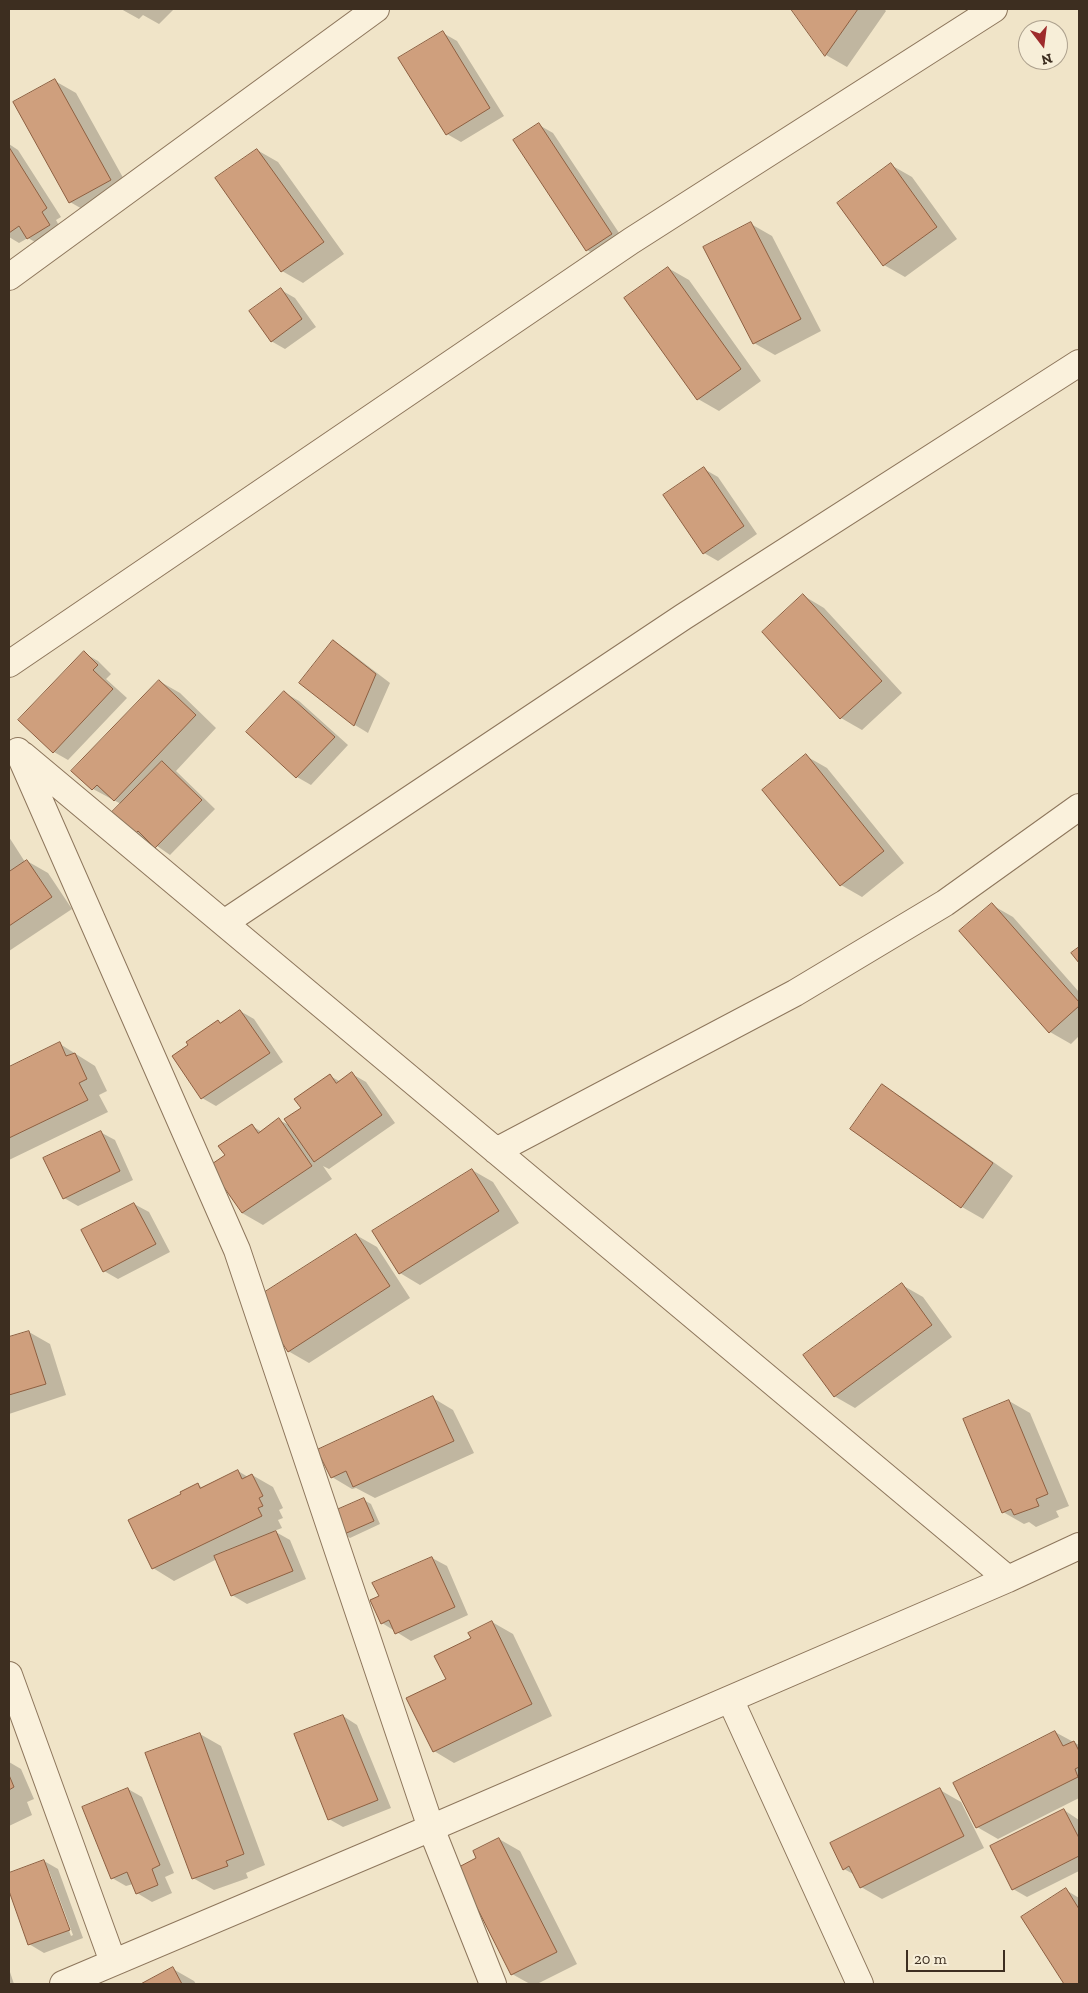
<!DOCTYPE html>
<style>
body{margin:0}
#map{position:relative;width:1088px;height:1993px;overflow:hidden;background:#f0e4c8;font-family:"Zilla Slab",serif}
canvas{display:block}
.frame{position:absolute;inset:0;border:10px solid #3d2e20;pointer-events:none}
.north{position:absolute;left:1018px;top:20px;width:50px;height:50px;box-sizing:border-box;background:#f7eed8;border:1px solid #ada18e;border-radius:50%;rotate:165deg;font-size:14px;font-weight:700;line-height:20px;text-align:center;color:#3d2e20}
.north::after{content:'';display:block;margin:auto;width:18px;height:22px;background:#9e2a2b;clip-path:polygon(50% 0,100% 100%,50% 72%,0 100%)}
.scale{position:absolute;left:906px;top:1950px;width:99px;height:22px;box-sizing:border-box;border:2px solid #3d2e20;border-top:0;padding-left:6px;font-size:15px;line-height:18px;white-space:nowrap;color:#3d2e20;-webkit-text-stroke:4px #f7eed8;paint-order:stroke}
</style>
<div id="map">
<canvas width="1088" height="1993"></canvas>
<div class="frame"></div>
<div class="north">N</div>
<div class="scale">20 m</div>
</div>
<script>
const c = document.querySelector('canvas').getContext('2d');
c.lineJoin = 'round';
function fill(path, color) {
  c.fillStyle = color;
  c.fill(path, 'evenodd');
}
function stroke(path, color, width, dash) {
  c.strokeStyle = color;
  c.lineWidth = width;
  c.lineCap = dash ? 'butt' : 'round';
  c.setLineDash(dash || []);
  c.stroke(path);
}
fill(new Path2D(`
 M121,9H174L159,24L143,15L139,19Z
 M792,9H884L886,11L847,67L826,55Z
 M443,33L457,41L504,116L461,142L447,134Z
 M55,81L76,93L131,192L91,214L70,202Z
 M539,125L553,133L625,242L601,258L587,250Z
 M9,144L18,150L61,217L56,220L63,233L42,246L28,238L19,243L9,237Z
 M257,150L278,162L344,254L303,283L282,271Z
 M891,165L912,177L957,239L905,277L884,265Z
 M751,224L772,236L821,331L775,355L754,343Z
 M668,268L689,280L761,381L719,411L698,399Z
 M281,290L295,298L316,327L285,349L271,341Z
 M704,469L718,477L757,534L718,561L704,553Z
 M804,596L824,608L902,693L862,730L841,718Z
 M333,642L347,650L390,683L368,733L355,725L300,683Z
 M84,653L98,661L111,674L106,679L127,698L68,760L54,752Z
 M159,681L180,693L216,728L176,771L215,809L170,855L150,841L146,845L132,836L121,804L93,789L73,771Z
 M285,693L299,701L348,745L311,785L297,777L248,732Z
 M806,756L827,768L904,863L862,897L841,885Z
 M9,837L25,862L27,861L48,873L72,909L9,951Z
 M992,905L1013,917L1079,992V1036L1071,1044L1050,1032Z
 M240,1011L254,1019L283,1062L216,1106L202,1098L173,1056L218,1022L221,1024Z
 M60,1044L95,1066L107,1091L99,1095L108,1112L9,1160V1068Z
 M352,1074L366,1082L395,1123L329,1169L323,1166L332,1179L263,1225L242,1213L227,1156L252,1126L262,1132L279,1120L291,1126L302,1109L330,1076L341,1082Z
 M882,1086L903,1098L1013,1176L983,1219L962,1207Z
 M100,1132L115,1140L133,1180L78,1206L64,1198Z
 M472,1170L493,1182L519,1223L420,1285L400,1273Z
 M134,1204L149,1212L170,1252L118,1279L104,1271Z
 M356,1235L377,1247L410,1298L309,1363L288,1351Z
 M902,1285L923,1297L952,1337L855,1408L834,1396Z
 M29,1332L50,1344L66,1395L9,1414V1339Z
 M433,1398L453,1410L474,1453L375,1498L356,1488L352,1489L332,1477Z
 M1009,1401L1030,1413L1069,1506L1056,1511L1059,1517L1036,1527L1029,1522L1024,1524L1003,1512Z
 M238,1471L248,1477L252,1475L273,1487L283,1508L279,1510L283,1518L278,1520L282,1528L274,1531L290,1540L306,1579L247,1604L232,1595L217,1559L174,1581L153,1568L130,1521L183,1495L198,1485L203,1488Z
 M364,1500L371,1504L380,1524L350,1538L343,1534Z
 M432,1558L447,1566L468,1615L411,1641L382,1623L380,1596Z
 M492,1622L513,1634L552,1716L454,1763L434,1751L447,1680L473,1639Z
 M343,1716L357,1725L391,1808L343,1827L329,1819Z
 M1055,1732L1079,1745V1798L998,1839L977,1827Z
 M200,1734L221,1746L265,1865L246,1873L248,1878L214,1890L193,1878Z
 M9,1762L21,1769L34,1799L27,1802L32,1815L9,1826Z
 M128,1789L142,1797L174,1873L165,1877L172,1893L152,1902L137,1893L133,1884L126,1886L112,1878Z
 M940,1790L961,1802L984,1848L882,1899L861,1887L855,1875L844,1869Z
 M1064,1810L1079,1820V1871L1027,1897L1013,1889Z
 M499,1839L520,1851L577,1964L537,1984H530L512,1974L478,1858Z
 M44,1861L58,1869L83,1938L44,1953L29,1944L9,1888V1874ZM47,1871H49L73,1935L71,1936Z
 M1066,1890L1079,1898V1984H1066L1023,1917Z
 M9,1969L14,1984H9Z
 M173,1969L194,1981L196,1984H144Z`), '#0003');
const building = new Path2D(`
 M791,9H858L825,56Z
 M443,31L490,108L446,135L398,58Z
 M55,79L111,180L69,203L13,102Z
 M539,123L612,234L586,251L513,140Z
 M9,147L47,208L42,212L50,225L27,239L19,226L9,233Z
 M257,149L324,242L281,272L215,178Z
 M891,163L937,227L883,266L837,203Z
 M751,222L801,319L753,344L703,247Z
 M668,267L741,369L697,400L624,298Z
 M281,288L302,319L271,342L249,311Z
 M704,467L744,526L703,554L663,495Z
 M803,594L882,681L840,719L762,632Z
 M333,640L376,674L354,726L299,683Z
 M84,651L98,665L93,670L113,689L53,753L18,720Z
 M159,680L196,715L114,801L97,785L92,790L71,771Z
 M284,691L335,737L296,778L246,732Z
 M806,754L884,851L840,886L762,790Z
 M162,761L202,800L155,848L138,831L132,837L109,815Z
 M27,860L52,897L9,926V872Z
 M992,903L1079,1002V1006L1049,1033L959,931Z
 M1079,947V963L1071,953Z
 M240,1010L270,1053L201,1099L172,1056L188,1045L186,1042L218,1020L220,1023Z
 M60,1042L66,1056L75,1053L87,1079L79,1083L88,1100L9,1138V1067Z
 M352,1072L382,1115L314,1162L284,1119L301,1108L294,1099L330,1074L336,1083Z
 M882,1084L993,1163L961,1208L850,1129Z
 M279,1118L312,1166L242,1213L209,1166L225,1155L218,1146L252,1124L258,1133Z
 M101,1131L120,1171L63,1199L43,1158Z
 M472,1169L499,1211L399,1274L372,1231Z
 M134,1203L156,1244L103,1272L81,1230Z
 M356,1234L390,1286L288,1352L254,1299Z
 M902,1283L932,1325L834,1397L803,1355Z
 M29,1331L46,1384L9,1395V1337Z
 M433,1396L454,1441L353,1487L346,1471L331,1478L317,1450Z
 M1009,1400L1048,1494L1036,1499L1039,1506L1014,1515L1011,1509L1002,1513L963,1419Z
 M238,1470L242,1479L252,1474L263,1496L259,1498L263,1506L258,1508L262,1516L152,1569L128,1520L181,1494L180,1492L198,1483L200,1488Z
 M364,1498L374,1521L342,1535L332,1512Z
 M276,1531L293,1571L231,1596L214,1556Z
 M432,1557L455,1607L395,1634L389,1620L381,1624L370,1600L379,1596L372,1583Z
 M492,1621L532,1704L433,1752L406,1698L446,1679L434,1656L471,1638L468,1633Z
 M343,1715L378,1800L328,1820L294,1734Z
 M1055,1731L1063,1746L1074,1741L1079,1751V1767L1075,1769L1078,1777L976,1828L953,1783Z
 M200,1733L244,1854L226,1861L228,1866L192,1879L145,1753Z
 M9,1775L14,1787L9,1790Z
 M128,1788L160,1865L152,1869L158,1885L136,1894L127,1872L111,1879L82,1807Z
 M940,1788L964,1836L860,1888L849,1866L843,1870L830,1843Z
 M1064,1809L1079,1838V1856L1012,1890L990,1846Z
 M499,1838L557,1952L511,1975L457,1868L476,1858L473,1851Z
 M44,1860L70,1930L28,1945L9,1891V1873Z
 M1066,1888L1079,1909V1984H1064L1021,1917Z
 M173,1967L182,1984H141Z`);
fill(building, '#cf9f7d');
stroke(building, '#8d5f41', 1);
const street = new Path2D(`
 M9,277L376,9
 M9,664L631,241L994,9
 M18,751L237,1250L431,1828L493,1984
 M23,755L1008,1579
 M224,923L683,617L1079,363
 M496,1151L795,993L945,903L1079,807
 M9,1675L113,1962
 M730,1699L860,1984
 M63,1984L431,1828L1008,1579L1079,1546`);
stroke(street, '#8d765c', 28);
stroke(street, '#faf1dc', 26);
</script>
